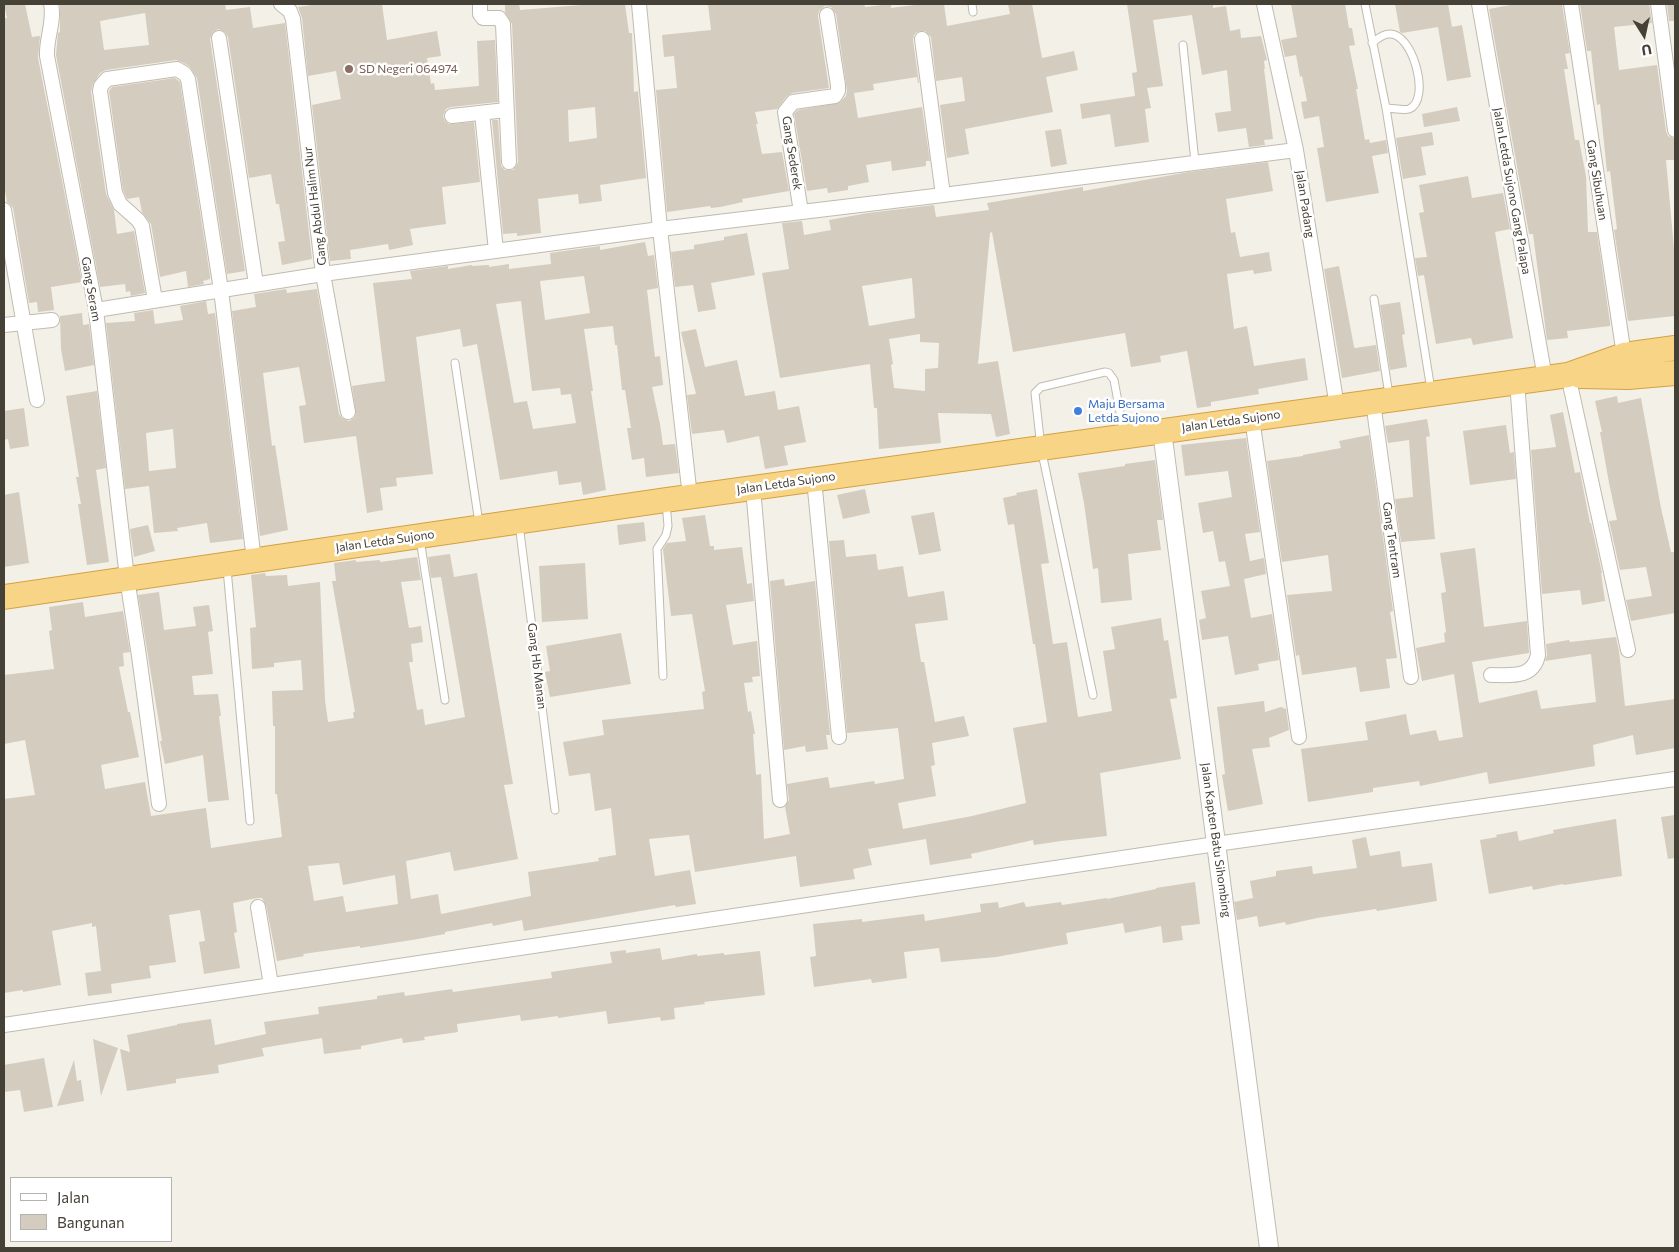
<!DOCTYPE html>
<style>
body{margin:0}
#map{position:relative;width:1679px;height:1252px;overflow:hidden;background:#f3f0e8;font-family:Commissioner,sans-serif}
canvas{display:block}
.frame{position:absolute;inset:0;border:5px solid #464137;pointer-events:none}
.legend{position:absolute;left:10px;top:1177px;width:162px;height:65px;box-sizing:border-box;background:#fff;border:1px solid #b5b3af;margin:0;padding:6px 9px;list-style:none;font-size:15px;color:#464137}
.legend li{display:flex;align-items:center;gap:10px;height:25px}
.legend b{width:25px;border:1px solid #b5b3af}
.north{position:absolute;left:1619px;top:10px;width:50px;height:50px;-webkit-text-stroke:4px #fff;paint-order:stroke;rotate:170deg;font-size:14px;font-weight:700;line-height:20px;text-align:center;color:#464137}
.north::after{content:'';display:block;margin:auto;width:18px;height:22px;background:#464137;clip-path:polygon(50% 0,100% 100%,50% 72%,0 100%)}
</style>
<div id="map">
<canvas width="1679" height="1252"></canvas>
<div class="frame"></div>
<ul class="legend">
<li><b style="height:6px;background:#fff"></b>Jalan</li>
<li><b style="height:14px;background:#d4ccbe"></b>Bangunan</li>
</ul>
<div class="north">U</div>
</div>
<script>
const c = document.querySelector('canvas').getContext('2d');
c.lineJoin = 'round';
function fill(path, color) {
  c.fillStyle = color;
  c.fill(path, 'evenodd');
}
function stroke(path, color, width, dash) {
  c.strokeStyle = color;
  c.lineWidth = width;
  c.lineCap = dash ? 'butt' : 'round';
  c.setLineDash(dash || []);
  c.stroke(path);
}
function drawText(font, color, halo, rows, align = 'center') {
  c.font = font + ' Commissioner,sans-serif';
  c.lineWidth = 5;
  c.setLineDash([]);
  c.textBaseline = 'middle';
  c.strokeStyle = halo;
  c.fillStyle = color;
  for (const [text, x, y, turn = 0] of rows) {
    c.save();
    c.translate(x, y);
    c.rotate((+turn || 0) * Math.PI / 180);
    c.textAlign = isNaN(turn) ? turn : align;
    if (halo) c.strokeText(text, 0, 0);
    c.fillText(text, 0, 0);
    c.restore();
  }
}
fill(new Path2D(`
 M4,4H25L32,37L40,36L38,58L82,282L51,287L54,310L38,312L37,302L29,303L13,208L10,204L7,202L4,184V18H7Z
 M60,4H225L226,10L250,7L253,28L285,23L312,259L282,265L278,242L285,241L279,204H276L271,174L249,178L228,37L225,32L218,29L213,32L210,39L245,271L227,274L197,78L190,67L182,62L176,60L106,70L100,73L93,84L91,92L106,194L114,210L117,234L134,231L145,293L131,296L130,291L126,292L125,284L100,287L56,55L58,33L60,32ZM145,13L149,45L104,50L100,21Z
 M319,4H382L387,40L437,31L441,56L427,58L431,84L434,83L435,90L479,86L477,41L495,40L498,102L451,107L446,109L443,116L445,121L449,124L474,122L480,182L442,187L446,224L410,229L413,245L389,250L388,244L350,250L351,259L330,261L312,105L341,99L336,71L308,76L302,18L298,7Z
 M505,4H519L520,10L582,5V4H625L629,33H632L634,92L638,91L646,178L600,185L602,201L579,204L578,194L538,199L541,233L517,236V233L503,234L492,120H498L501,166L505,170H513L516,166L518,162L512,24L505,12ZM595,107L597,138L569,142L568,110Z
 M708,4H864L865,7L891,4V8L923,4H944L947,26L1010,14L1008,4H1032L1042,58L1074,51L1078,70L1046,77L1053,112L965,129L969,154L947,158L940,105L965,101L962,77L936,81L931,37L925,31L917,32L914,35L913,40L919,83H918L917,77L873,84L874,90L854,93L858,118L922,107L930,161H926V166L892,171L891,161L866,165L869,182L848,186V190L828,193L827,188L807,191L794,114L798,110L839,103L846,96L847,91L836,14L831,7L825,6L819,11L818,16L829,88L792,93L786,97L777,109L755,112L758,124H756L762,154L782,152L789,191L742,199L743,202L720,207L711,208L710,206L667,212L656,90L677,88L674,56L664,57L662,35L711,30Z
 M1127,4H1213V8L1226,6L1230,31L1240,29L1241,38L1261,36L1267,60L1264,61L1265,69H1264L1273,139L1264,140L1265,145L1249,147L1246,128L1218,132L1215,113L1231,111L1227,70L1202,75L1192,15L1153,20L1163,86L1147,88L1151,108L1145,109L1149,142L1115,147L1110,114L1082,119L1080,104L1135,96L1132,73L1137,72Z
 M1291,4H1345L1349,28H1352L1355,45L1349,46L1358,89H1356L1365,140L1369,139L1370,143L1386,140L1388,153L1372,156L1379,193L1326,202L1317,148L1324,147L1319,116L1304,119L1301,102L1307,101L1302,76L1300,77L1296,55L1285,57L1281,40L1297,37Z
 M1395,4H1448L1452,27L1462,25L1471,77L1447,81L1438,27L1402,33L1400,32Z
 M1516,4H1562L1570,53L1565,54L1568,69H1564L1575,140H1579L1586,176L1588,232H1597L1610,323V326L1567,331L1568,338L1547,340L1533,234H1529L1489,9Z
 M1580,4H1649L1652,23L1614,27L1619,70L1657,65L1666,131L1668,136L1675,139V160H1666L1675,260V316L1628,321L1614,230L1617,229L1610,171L1607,172L1600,104L1597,105L1591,51H1587Z
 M1667,4H1675V21H1669Z
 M175,78L180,82L210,276V279L203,281L204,284L188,287L186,271L160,277L151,224L142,212L139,197L127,199L123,190L109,91L112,87Z
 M1457,107L1460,121L1424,127L1422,114Z
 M1061,129L1067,164L1051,167L1045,131Z
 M1432,132L1434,145L1421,147L1426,175L1403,179L1396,138Z
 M1268,162L1273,191L1226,199L1231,233L1235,232L1240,257L1269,252L1272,271L1254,274L1253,270L1227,274L1234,329L1247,326L1254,366L1305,358L1308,380L1258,389L1259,394L1211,402V406L1197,408L1187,351L1160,356L1161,362L1131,367L1125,333L1013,352L992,232L990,233L978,364L998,361L1010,434L996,437L991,414L938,413L941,443L879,449L877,408H874L870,364L780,378L762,273L789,269L782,223L802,221L804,235L831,230L829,220L868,213L934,205L936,217L989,210L987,203L1083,187V191L1189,172ZM912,278L915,318L869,326L862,286ZM920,334V342L939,343L938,368L925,369V391L894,388L891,365L893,364L889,339Z
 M1468,176L1472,198L1503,193L1510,229L1495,232L1513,338L1473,345L1471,338L1436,344L1424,275L1418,276L1415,258L1427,257L1419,213L1424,212L1419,185Z
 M747,233L755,275L711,283L716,309L698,312L693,285L675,287L671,252L694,249V245L724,240V237Z
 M645,242L648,256L654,255L658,288L647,290L655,357L660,356L663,385L652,387L660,424L663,445L675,444L679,473L646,477L644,458L632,460L627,428H631L625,390H622L617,345H615L613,326L584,329L593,391H591L606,490L583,495L581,482L559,485L557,471L500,480L477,344L463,347L460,329L416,337L433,474L396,478L397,486L380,488L383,510L367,513L356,436L304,443L299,406L306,405L299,367L263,373L272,446L275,445L288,530L260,536L232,311L256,307L254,294L286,289L287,293L317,289L339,414L342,418L349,421L354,418L356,414L352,386L385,381L373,283L412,279L410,271L448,266V269L472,265V266L489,265V267L509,264V269L551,264L550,253L600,246V250ZM584,276L590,313L545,320L540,281ZM521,301L532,391L560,388L561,395L571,394L576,423L533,429L527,401L514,403L496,304Z
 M1339,266L1354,347L1355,348L1376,345L1380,371L1342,378L1324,269Z
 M206,301L208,314L215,313L243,539L210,543L207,523L177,528L178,531L154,533L149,486L125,489L106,323L135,321L134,313L153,310L155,324L183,320L180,306ZM173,429L176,468L149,471L146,433Z
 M1400,302L1405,334L1402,335L1407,367L1390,370L1380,305Z
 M82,313L83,325L89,324L94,365L65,371L61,349L60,316Z
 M696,329L705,367L737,360L745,396L775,391L778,410L799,406L806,442L784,446L788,465L765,469L759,436L727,443L724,430L692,434L687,395L696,394L681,332Z
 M97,391L106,468L96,470L109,562L87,565L78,504H81L76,477H79L66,396Z
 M1617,396L1618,403L1641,398L1661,508L1671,552H1675V613L1631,621L1626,600L1652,596L1646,567L1620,570L1609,521L1617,520L1609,483L1600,432H1602L1595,401Z
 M24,408L29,446L10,449L8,439L4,440V411Z
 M1563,412L1575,473L1580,472L1590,523H1591L1602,573H1601L1605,601L1582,605L1580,590L1542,594L1531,450L1556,447L1550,415Z
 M1427,419L1430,436L1426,437L1435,539L1401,542L1395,499L1413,497L1409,440L1388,443L1385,426Z
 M1506,425L1510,453L1514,452L1516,479L1470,485L1463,431Z
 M1369,435L1393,611L1390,612L1397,658L1386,659L1390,688L1360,692L1356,667L1302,675L1299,655L1296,656L1287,595L1332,591L1328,555L1282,562L1267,461L1303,456V455L1341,448L1339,441Z
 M1246,438L1260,532L1245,534L1250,561L1264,558L1266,574L1244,579L1251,618L1272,614L1279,660L1258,664L1259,670L1235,675L1228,636L1202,640L1199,620L1206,618L1201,591L1230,586L1225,561L1219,562L1213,531L1203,533L1198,503L1232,497L1228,471L1185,476L1181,445Z
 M1155,460L1163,520H1157L1161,550L1128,554L1132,600L1101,603L1098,568L1093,569L1084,503L1078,473L1125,466V464Z
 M865,489L870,513L843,519L837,495Z
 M1037,489L1049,563L1041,564L1053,644L1067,642L1078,717L1112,711L1103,651L1115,649L1111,627L1161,618L1164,641L1168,640L1177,698L1170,699L1181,759L1100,773L1107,836L1061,841L1034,845L1033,840L971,854L972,858L930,865L926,839L868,849L872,865L853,869L855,879L800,887L796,856L695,872L689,835L649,839L655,876L690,870L696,904L676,907L675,905L524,931L522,920L493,926L492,923L445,932V934L412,940L360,948V946L303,954L304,956L277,961L266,905L262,898H257L233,903L237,932L234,933L240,968L204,974L199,942L205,941L200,910L169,915L176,962L149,966L151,978L111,984L112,993L88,996L85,973L101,971L96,926L92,927V923L52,931L61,985L23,992V990L4,993V799L35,795L25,740L4,744V675L54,669L49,631L52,630L49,607L83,602L85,617L123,611L130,652L123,653L124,666L119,667L128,712H130L139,757L101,765L105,789L145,782L151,816L206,808L211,848L282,837L277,794H275V726H273L272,691L303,690L301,660L274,663V667L252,669L250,628L256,627L251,575L265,573L266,576L287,575L288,586L320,582L325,700L328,722L354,718L353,712H355L332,581H336L334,563L356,560V562L380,560V562L417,557L421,580L401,582L409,628L421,626L423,642L411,644L413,662H409L417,710L423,709L425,725L465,717L441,577L431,578L428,557L450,554L454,577L477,573L513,784L504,785L518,859L454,871L450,852L406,861L411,899L438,894L441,914L531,896L528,872L599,861L598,858L616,855L611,808L595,811L590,773L569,776L563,742L604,735L602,720L704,709L702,692L705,691L692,614L671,616L663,549L667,543L686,541L682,518L705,515L710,546H714V550L742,547L747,584L752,583L754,601L726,605L733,645L757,641L760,676L752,677L753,682L744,683L748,712L751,711L755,734H753L756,775L761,774L764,839L790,834L785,807L789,800L787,784L828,777L830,788L874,781L875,784L904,779L898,728L847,733L829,541L844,540L846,557L876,554L878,570L903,566L908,597L944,591L948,620L915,624L921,662H924L935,722L964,716L969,736L932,743L935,765L931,766L936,796L898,803L903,829L972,816L1026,803L1013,728L1047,722L1035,644H1033L1014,524L1008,525L1003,498L1017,495L1016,493ZM339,863L343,885L395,875L398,904L346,912L343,896L314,901L308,866Z
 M19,492L29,563L4,567V495Z
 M934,512L941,551L919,555L911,516Z
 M644,522L646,541L619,545L617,525Z
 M148,525L155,551L134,557L130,529Z
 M1475,548L1484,627L1527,621L1529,653L1472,662L1479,703L1537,690L1541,709L1596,702L1591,654L1545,661L1547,655L1546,644L1569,640L1570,642L1616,637L1619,651L1625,706L1675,699V748L1636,755L1633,735L1593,745L1595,766L1489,784L1487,772L1420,786L1419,781L1373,788V792L1308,802L1301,749L1368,740L1365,722L1406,714L1410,735L1436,730L1439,741L1463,737L1454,674L1422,681L1416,648L1445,642L1444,633L1446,632L1441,593L1446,592L1440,553Z
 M585,563L588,619L542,622L539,566Z
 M784,579L785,586L815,581L830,735H826L828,749L806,752L805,746L784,750L770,581Z
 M159,592L164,630L196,626L193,607L209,605L213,631L208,632L213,674L192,676L194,695L218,694L221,716H219L229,800L208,802L203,755L165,764L160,741H162L138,595Z
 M621,633L631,684L550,697L545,672L550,671L546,646Z
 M1264,701L1265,712L1281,707L1286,709L1289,730L1269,738L1270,747L1252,749L1263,804L1228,811L1222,775L1225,774L1217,707Z
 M1675,815V858L1668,859L1661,817Z
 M1616,819L1622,876L1564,885L1563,884L1533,890L1532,886L1489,894L1480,840L1497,837L1496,835L1517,831L1519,841L1554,833L1553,830Z
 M1366,837L1370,856L1400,851L1402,867L1432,863L1437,901L1377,911L1376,909L1317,918L1286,925L1285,922L1259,927L1257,916L1237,920L1234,902L1253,898L1250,881L1276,876V871L1312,866L1313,874L1357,868L1352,840Z
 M1195,882L1200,924L1181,926L1183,940L1163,943L1161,926L1125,933L1123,923L1066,933L1068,944L996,957L941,962L939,948L904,952L907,978L872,983L871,979L814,987L810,957L816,956L813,924L862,919V922L924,914L925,921L981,912L980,904L998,902L999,908L1024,902L1026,907L1061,902L1062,905L1107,898V899L1156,889V888Z
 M660,948L662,960L697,954V956L724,953V955L760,951L765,995L704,1002L705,1004L674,1008L675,1019L661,1021L660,1017L608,1024L606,1011L558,1018V1016L521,1021L520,1015L457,1024L458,1032L424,1037L425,1040L403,1043L402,1038L361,1046V1049L324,1054L322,1038L262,1048L264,1056L218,1065L219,1073L176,1079V1083L127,1091L120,1049L130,1052L127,1035L177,1025V1024L211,1019L215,1045L266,1034L264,1022L319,1014L318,1007L377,999V996L404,992L405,996L452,989L453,992L552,978L551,972L612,963L610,952L626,950V953Z
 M93,1039L118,1048L101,1096Z
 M44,1058L53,1107L24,1112L20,1090L4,1092V1065Z
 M74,1060L77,1081L81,1080L84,1101L57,1106Z`), '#d4ccbe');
const service = new Path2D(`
 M972,4L973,12
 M1365,4L1386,108L1431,390
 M1372,43C1378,39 1382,34 1389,34C1412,31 1432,100 1409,109C1403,111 1393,108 1386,108
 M1183,45L1195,162
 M1374,299L1389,395
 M455,363L479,523
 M519,524L555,810
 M420,539L445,700
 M227,569L250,821
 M663,676L657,549L666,535L668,526L666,502
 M1093,695L1041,448L1035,393L1041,387L1105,372L1109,373L1114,380L1124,434`);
const minor = new Path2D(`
 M51,4C55,21 46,38 47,56L96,310L127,578L139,656L159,804
 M281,4L290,11L293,19L323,274L348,412
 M480,4V14L483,18H499L503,24L509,162
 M639,4L660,229L690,497
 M1264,4L1296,150L1337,407
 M1479,4L1545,378
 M1571,4L1624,355
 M1658,4L1675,130
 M219,38L256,284
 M922,39L943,195
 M482,113L496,251
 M452,116L506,110
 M4,210L37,400
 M801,212L785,112L793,102L835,96L838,91V85L827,15
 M155,300L142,226L138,220L120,204L115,193L100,91L101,86L107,79L177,69L185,74L188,79L221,290L254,560
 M96,310L323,274L660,229L943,195L1296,150
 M4,325L52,320
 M1568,375L1628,650
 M1373,402L1411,677
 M1252,419L1299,737
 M814,479L839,737
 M753,488L780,800
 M1491,675C1510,675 1533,679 1538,655L1517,382
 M258,907L271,985
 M4,1025L1216,844L1675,779`);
const tertiary = new Path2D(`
 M1162,431L1269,1248`);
const trunk = new Path2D(`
 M1580,376L1628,377L1675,373
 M4,597L666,500L1568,375L1624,355L1675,348`);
stroke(service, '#c1bbae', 9);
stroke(minor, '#c1bbae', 16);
stroke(tertiary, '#c1bbae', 20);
stroke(trunk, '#d5a041', 26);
stroke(service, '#fff', 7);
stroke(minor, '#fff', 14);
stroke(tertiary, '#fff', 18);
stroke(trunk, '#f8d586', 24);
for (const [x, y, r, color] of [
 [349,69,5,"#8d6e63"],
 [1078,411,5,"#3f7fe0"]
]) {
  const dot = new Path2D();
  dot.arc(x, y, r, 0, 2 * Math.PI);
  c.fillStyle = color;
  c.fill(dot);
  stroke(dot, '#fff', 2);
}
drawText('12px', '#785e54', '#fff', [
 ["SD Negeri 064974",359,69]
], 'left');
drawText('12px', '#464137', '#fff', [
 ["Gang Sederek",792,153,81],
 ["Gang Sibuhuan",1597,180,81],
 ["Jalan Letda Sujono Gang Palapa",1512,191,80],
 ["Jalan Padang",1305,204,81],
 ["Gang Abdul Halim Nur",315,206,-97],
 ["Gang Seram",91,289,80],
 ["Jalan Letda Sujono",1231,421,-8],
 ["Jalan Letda Sujono",786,483,-8],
 ["Gang Tentram",1392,540,82],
 ["Jalan Letda Sujono",385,541,-8],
 ["Gang Hb Manan",537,666,83],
 ["Jalan Kapten Batu Sihombing",1216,840,82]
]);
drawText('12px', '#366cbe', '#fff', [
 ["Maju Bersama",1088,404],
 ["Letda Sujono",1088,418]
], 'left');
</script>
